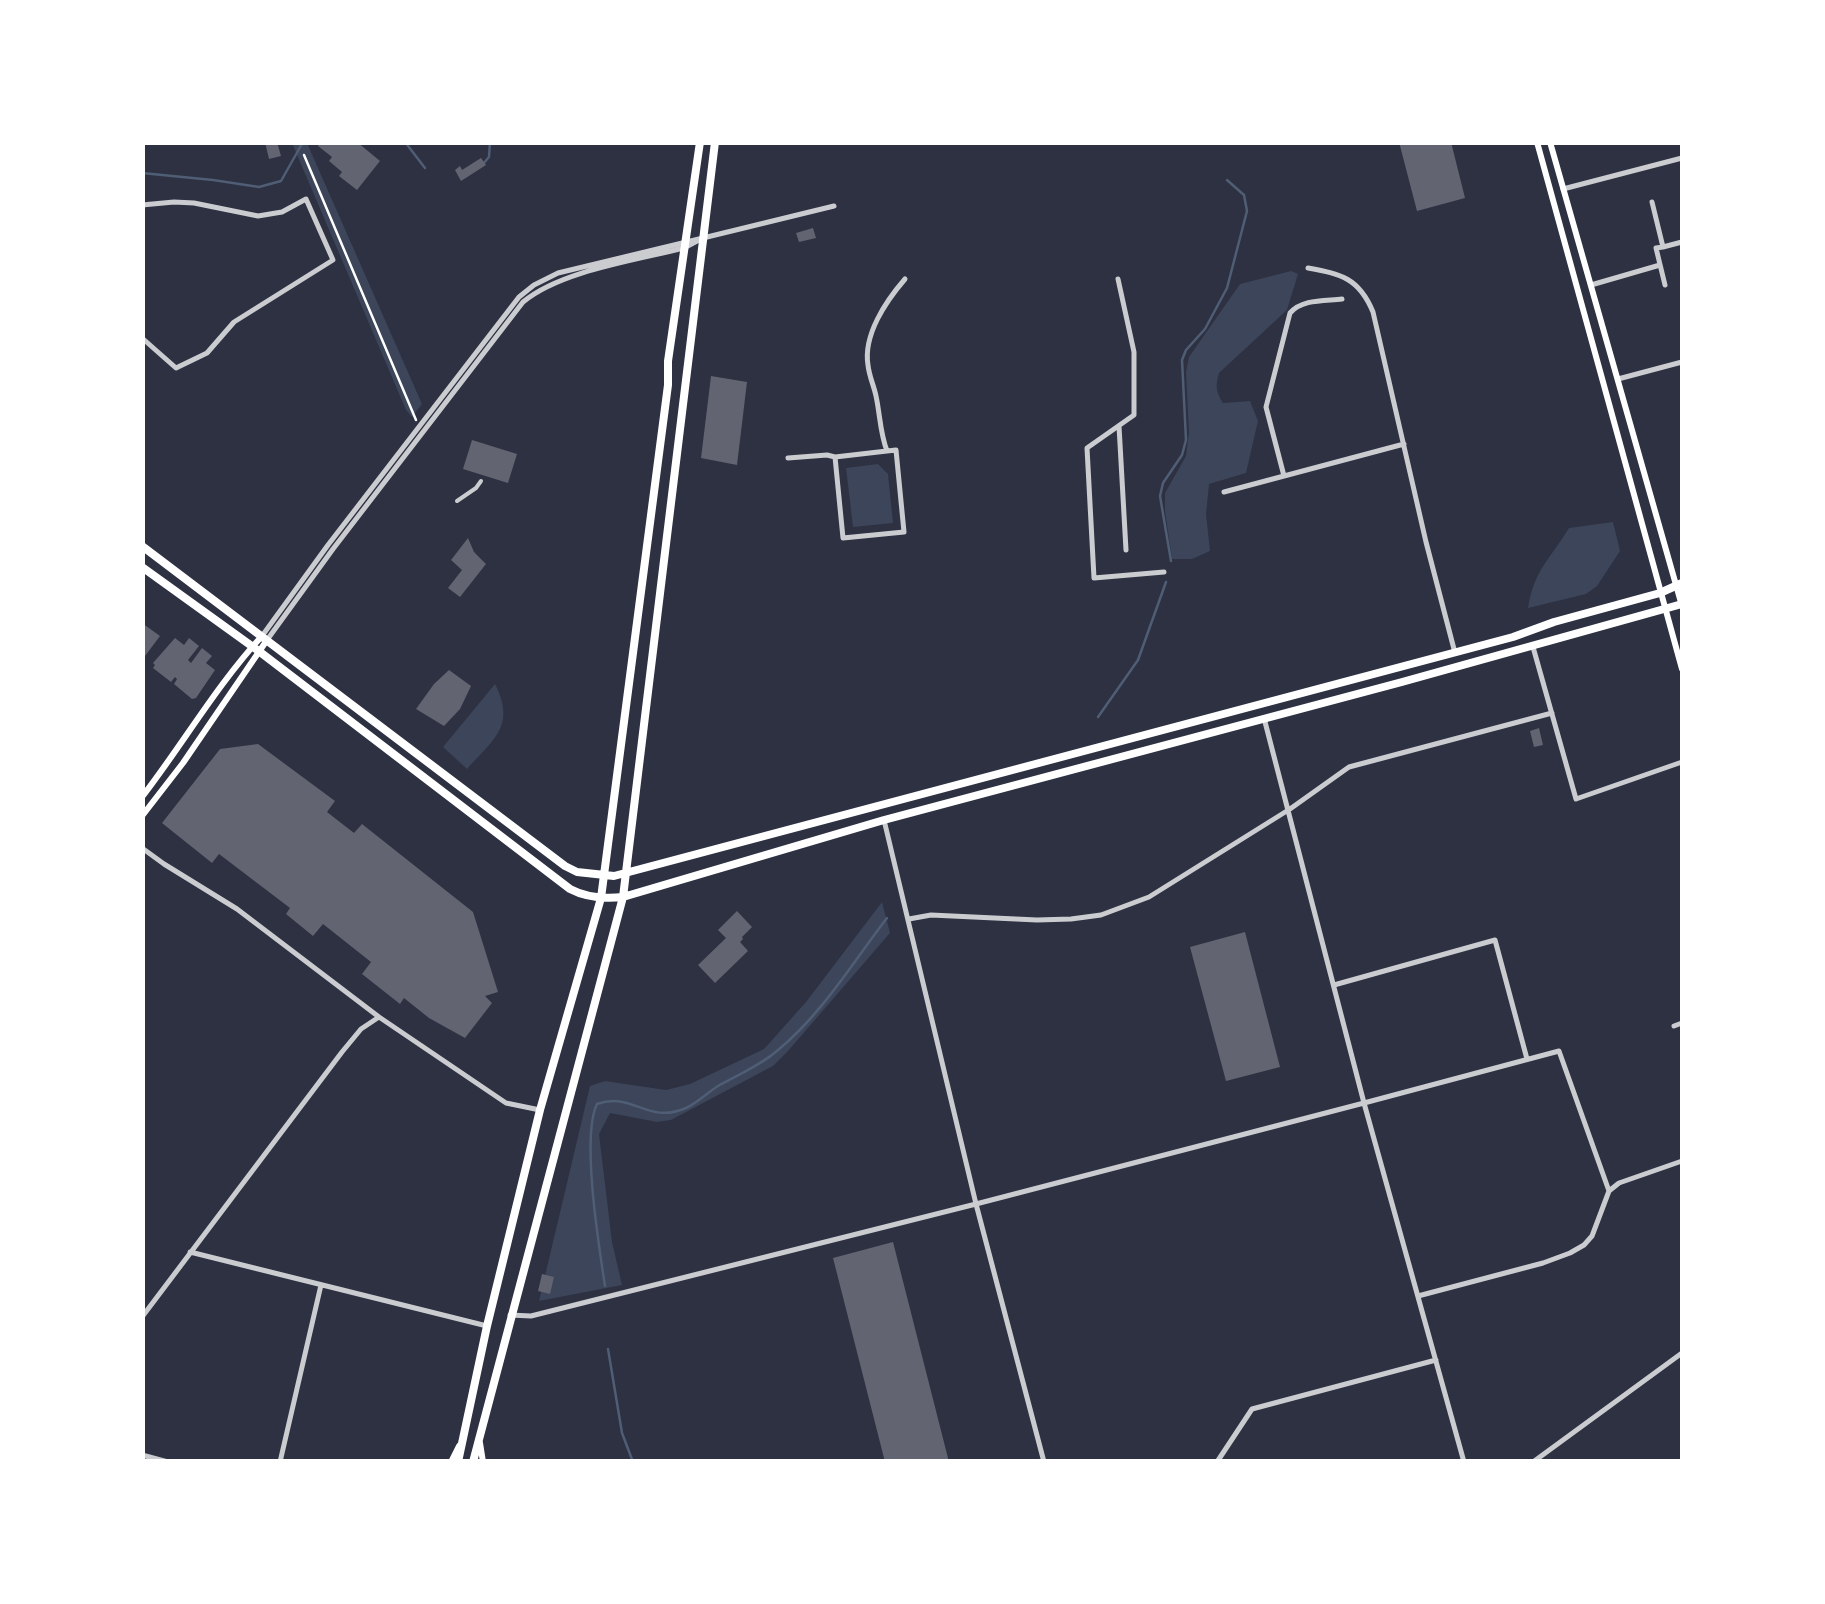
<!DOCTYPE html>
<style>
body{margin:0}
#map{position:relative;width:1825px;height:1604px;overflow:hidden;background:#2d3142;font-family:Commissioner,sans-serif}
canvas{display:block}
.frame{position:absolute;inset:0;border:145px solid #fff;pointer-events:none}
</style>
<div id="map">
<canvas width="1825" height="1604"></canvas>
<div class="frame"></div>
</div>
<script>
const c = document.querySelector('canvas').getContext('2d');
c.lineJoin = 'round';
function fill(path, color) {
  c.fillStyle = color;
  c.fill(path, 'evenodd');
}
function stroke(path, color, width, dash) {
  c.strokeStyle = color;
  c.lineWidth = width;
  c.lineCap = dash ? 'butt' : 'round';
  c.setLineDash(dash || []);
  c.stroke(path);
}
fill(new Path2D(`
 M292,143H307L422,404L412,417L406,410Z
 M1291,271L1298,274L1287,310L1219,373C1215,386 1216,392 1223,403L1250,401L1258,421L1246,473L1209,484L1206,514L1210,551L1192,559H1172L1165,511V493L1186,456L1189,432L1186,372L1189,357L1240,284Z
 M878,464L888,474L893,523L853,527L846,468Z
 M1613,522L1620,551L1597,586L1586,594L1528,608C1534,570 1550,559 1569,528Z
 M495,684C516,726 494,739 467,769L443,747Z
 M882,902L890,933L788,1051L773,1066L671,1120L657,1122L610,1113L599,1134L612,1242L622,1285L539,1301L590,1086L605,1081L666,1090L690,1084L764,1049L806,1002Z`), '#3c4559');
stroke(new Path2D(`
 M405,142L425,168
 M483,164L489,157L490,142
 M142,173L213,180L259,187L281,181L303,142
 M1171,561L1160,496L1163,483L1182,455L1186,440L1182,360L1186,350L1205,329L1227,288L1247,211L1244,195L1227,180
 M1098,717L1138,660L1166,582
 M605,1286C599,1247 581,1136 597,1104C633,1091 647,1125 686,1108C697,1103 707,1093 718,1086C738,1075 761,1065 778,1050C822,1014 853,962 887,918
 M608,1349L622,1433L633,1462`), '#4f5d75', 2.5);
fill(new Path2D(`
 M265,142H277L281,156L269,159Z
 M320,142H357L380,161L357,190L339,176L342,172L329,161L332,157L318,146Z
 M1399,142H1451L1465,198L1417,211Z
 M481,158L486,165L461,181L455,170L460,166L462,170Z
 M813,228L816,238L799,242L796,233Z
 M711,376L747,382L737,465L701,458Z
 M472,440L517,454L508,483L463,469Z
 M468,538L474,552L486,564L460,597L448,588L462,570L451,560Z
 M142,623L160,636L142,660Z
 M175,638L184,645L189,638L199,646L188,660L191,663L202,648L212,656L206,663L215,670L196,698L192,699L174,684L177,679L175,677L171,682L153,668L155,665L153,663Z
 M449,670L471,686L460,709L444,726L416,709L434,684Z
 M1539,728L1543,745L1534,747L1530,731Z
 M258,744L335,801L327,812L354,833L362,824L473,912L498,992L485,996L492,1003L465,1038L429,1018L404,998L400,1004L362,974L371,962L323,924L313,936L286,914L290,908L219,854L212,863L162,823L220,749Z
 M737,911L752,927L742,937L743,939L740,942L748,951L715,983L698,965L726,938L718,930Z
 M1245,932L1280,1067L1226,1081L1190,947Z
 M893,1242L949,1462H885L833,1258Z
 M542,1274L554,1277L550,1294L538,1291Z`), '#626471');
stroke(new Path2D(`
 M304,155L416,420`), '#fff', 2.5);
stroke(new Path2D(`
 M142,357V365
 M457,501L476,488L481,481`), '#caccd0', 4);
stroke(new Path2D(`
 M1563,189L1682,158
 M1652,202L1663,247L1656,248L1665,285
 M142,205L174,202L194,203L258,216L282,212L306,199L333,260L234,322L207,353L176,368L142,338
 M703,238L834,206
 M1663,247L1682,242
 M1308,268C1341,274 1359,278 1373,312L1426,542L1455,653
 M1118,279L1134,352V415L1087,448L1094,578L1164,572
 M1591,285L1660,265
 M1618,379L1682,362
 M1119,426L1126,550
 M887,451L835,457L843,538L904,532L896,450L887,451C880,433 880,414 876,396C874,386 869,376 868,365C863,335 886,301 905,279
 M788,458L827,455L835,457
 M1284,476L1266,407L1290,313C1302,299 1324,301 1342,299
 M1224,492L1404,444
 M1533,647L1576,799L1682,762
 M1264,718L1364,1103L1464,1462
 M142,848L164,864L237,909L379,1017
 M909,919L931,915L1037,920L1071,919L1101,915L1149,897L1290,809L1349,767L1552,713
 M1334,985L1495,940L1527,1059
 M1674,1026L1682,1023
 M1364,1103L1559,1051L1609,1191
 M190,1252L487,1326
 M1418,1296L1543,1263L1570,1253L1584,1245L1592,1236L1609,1191L1619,1183L1682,1161
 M142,1317L342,1052L361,1029L379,1017L506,1103L540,1110
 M142,1455L168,1462
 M280,1462L321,1285
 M1217,1462L1252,1409L1436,1360
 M1533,1462L1682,1353`), '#caccd0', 5);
stroke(new Path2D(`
 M262,636L328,545L519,297L534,285L558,273L703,238
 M267,640L333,549L523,302C560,271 636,260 684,248L699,240
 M884,820L976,1204L1044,1462
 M510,1315L531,1316L976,1204L1364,1103`), '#caccd0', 5);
stroke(new Path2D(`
 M1537,142L1682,669
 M1550,142L1682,606
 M142,797C183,744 216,686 262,636
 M142,816L183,763L267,640
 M480,1443L483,1462
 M451,1462L459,1446`), '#fff', 6);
stroke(new Path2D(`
 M142,546L565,866L577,872L614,876L1513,637L1554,622L1660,593L1682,583
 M142,567L260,652L570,889C587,898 604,899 623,897L884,820L1402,682L1682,604
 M458,1462L487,1326L540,1110L601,898L668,385V361L700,142
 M473,1462L623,897L715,142`), '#fff', 8);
</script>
